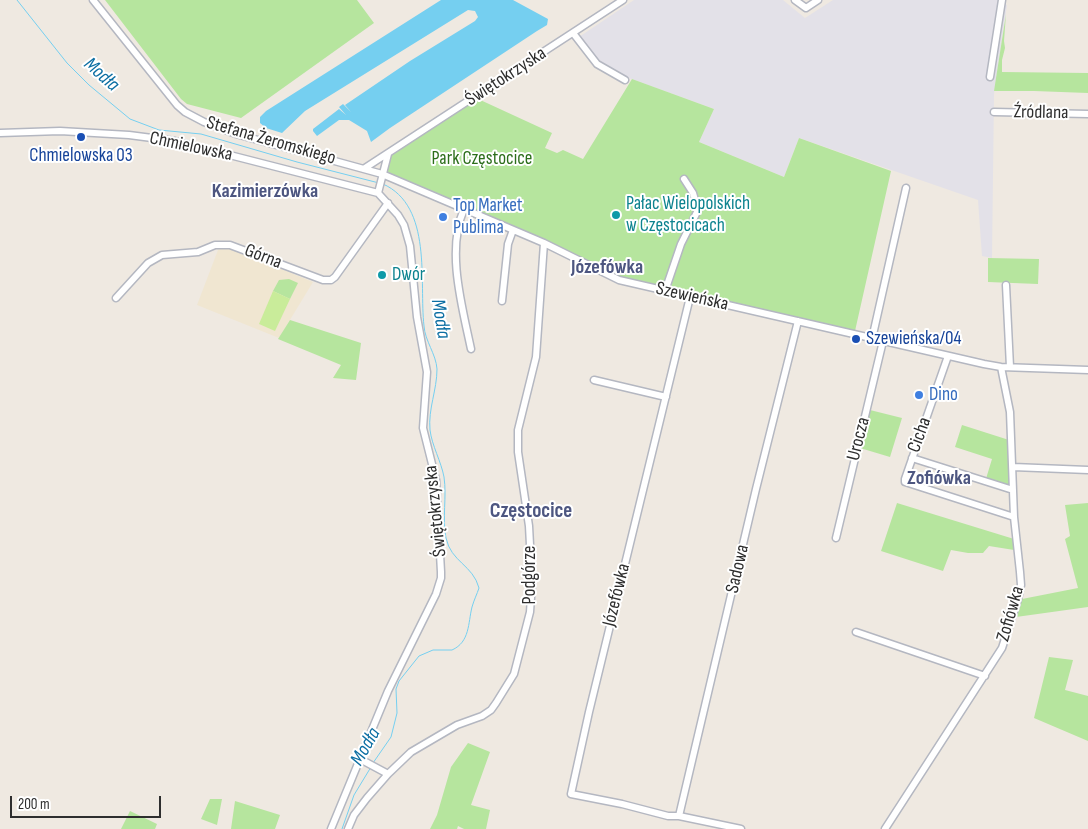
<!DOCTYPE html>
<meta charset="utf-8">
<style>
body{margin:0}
#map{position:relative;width:1088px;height:829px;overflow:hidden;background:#efe9e1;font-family:"Sofia Sans Condensed",sans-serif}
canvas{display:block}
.scale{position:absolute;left:10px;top:796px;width:151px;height:22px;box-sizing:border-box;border:2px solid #2e2e2e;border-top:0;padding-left:6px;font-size:15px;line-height:18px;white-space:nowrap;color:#2e2e2e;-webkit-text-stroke:4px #fff;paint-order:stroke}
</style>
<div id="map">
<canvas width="1088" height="829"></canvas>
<div class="scale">200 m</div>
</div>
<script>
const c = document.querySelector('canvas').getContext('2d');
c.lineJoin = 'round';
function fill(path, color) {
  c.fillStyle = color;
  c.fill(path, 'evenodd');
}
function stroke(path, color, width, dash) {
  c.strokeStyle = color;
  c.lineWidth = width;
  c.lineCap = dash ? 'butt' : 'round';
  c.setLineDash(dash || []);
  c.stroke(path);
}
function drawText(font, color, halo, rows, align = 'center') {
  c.font = font + ' "Sofia Sans Condensed",sans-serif';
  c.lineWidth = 4;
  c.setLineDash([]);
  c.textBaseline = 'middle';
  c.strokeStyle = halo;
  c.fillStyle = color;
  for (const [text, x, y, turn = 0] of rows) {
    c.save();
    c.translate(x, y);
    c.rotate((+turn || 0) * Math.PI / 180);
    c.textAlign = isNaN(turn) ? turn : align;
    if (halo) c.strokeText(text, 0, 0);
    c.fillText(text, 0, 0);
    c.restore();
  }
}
fill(new Path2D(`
 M634,0H783L805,18L833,0H998V3L1007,5L994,94L992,258L982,256L978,200L799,138L784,177L699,142L714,109L626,77L601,64L579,37Z`), '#e3e1e8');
fill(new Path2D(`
 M225,246L313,282L279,338L197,305L218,250Z`), '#f0e6d1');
fill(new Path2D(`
 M105,0H357L374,23L241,118L187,104L181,99Z
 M1006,14L1004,41L1005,48L1002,60V72L1088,73V93L1034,91H994Z
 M632,79L714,109L699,142L784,177L799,138L891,171L855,331L669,287L683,245L699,209L681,244L665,291L619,280L607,275L544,243L382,174L388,154L476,98L552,133L545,148L557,153L563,150L583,159Z
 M988,258L1039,259L1038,284L988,282Z
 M289,279L298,283L290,299L273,291L279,280Z
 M290,320L361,343L356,380L333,378L341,365L278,339Z
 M870,410L902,418L890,457L860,448Z
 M962,425L1009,440L1011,488L985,482L992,459L955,447Z
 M897,503L1014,539V550L989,546L983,553H968L951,550L943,571L881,551Z
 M1088,503V607L1016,617L1022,599L1078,588L1065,539L1070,536L1065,505Z
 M1049,657L1073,660L1065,690L1088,696V741L1034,718Z
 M468,743L490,752L471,805L490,810L486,829H464L458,826L457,829H430L437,815L451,767Z
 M210,799H222L217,825L201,819Z
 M235,801L280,815L275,829H231Z
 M130,811L157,824L155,829H121Z`), '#b6e59e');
fill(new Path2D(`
 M273,291L290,299L275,331L259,324Z`), '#c9ec9a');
fill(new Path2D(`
 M441,0H513L548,19L547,25L537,31L390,128L371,142L367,131L349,120H339L317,136L313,131V129L339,109L346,115L339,107L343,104L351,112L345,105L410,61L475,21L478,17L475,11L468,10L305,111L282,133L266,128L260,123V117L266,111Z`), '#75cff0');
stroke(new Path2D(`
 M17,0L67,63L89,85L130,119L159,130L201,134L297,162L379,183
 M373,763L391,737L397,713L396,689L399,681L419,656L433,650H452C470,642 468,623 472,607C474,600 477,594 479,588C473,565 451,562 446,538C442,518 447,497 444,477C441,461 432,446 430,430C428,409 437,390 437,369C436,354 425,341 424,326C419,282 433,206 383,184
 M342,829L354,795L371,767`), '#75cff0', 1);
const minor = new Path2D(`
 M93,0L177,105L185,112L204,122L236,134L382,174L544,243L619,280L984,364L1001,367L1088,370
 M795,0L806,8L818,0
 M573,33L597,64L625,80
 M990,77L1002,0
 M994,112L1088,114
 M0,133L60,131L129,135L175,141L378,193
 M365,168L623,0
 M378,193L388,154
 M464,209C446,250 462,306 471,349
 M1006,285L1010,367
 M665,291L681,244L698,210L693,193L684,179
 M690,297L589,712L571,794L622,804L668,816H679L741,829
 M116,298L148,263L162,255L198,252L215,245H230L323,280H331L335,277L388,203
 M502,301L508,244L513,230
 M872,339L906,188
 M948,356L905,479V482L1014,517
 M594,380L666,397
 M912,458L1013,490
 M1013,467L1088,470
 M836,538L883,341
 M856,632L985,676
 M360,759L388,774
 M679,816L756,489L798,321
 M331,829L388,691L436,594L441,578V572L436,480L423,428L427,372L417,317L410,246L404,225L398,215L378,193
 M348,829L354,815L367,798L388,774L411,752L457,725L482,716L491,710L496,703L514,674L530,612L532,583L529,526L518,452V430L536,357L544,243
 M885,829L1002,648L1018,599L1021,585L1020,572L1014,517L1010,412L1001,367`);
stroke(minor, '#b4b7c1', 9);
stroke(minor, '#fff', 6);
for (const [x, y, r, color] of [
 [81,137,5,"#1a4fb4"],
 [616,215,5,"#0f9aa8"],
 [443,217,5,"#3f7fe0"],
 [382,275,5,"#0f9aa8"],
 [856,339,5,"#1a4fb4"],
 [919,395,5,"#3f7fe0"]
]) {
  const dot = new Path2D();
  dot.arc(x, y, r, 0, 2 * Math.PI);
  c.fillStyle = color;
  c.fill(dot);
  stroke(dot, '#fff', 2);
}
drawText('19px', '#2e2e2e', '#fff', [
 ["Świętokrzyska",506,77,-33],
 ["Źródlana",1041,113,1],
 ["Stefana Żeromskiego",271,141,16],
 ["Chmielowska",191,147,12],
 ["Górna",263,257,21],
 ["Szewieńska",692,297,13],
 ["Cicha",920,435,-70],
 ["Urocza",859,439,-76],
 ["Świętokrzyska",436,511,-96],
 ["Sadowa",738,569,-77],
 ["Podgórze",530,575,-90],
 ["Józefówka",617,595,-76],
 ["Zofiówka",1011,614,-74]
]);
drawText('19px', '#164399', '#fff', [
 ["Chmielowska 03",81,156],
 ["Szewieńska/04",866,339,"left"]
]);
drawText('19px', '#2c6e1b', '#fff', [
 ["Park Częstocice",482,159]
]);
drawText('19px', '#0d838f', '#fff', [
 ["Pałac Wielopolskich",626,204],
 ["w Częstocicach",626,226],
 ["Dwór",392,275]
], 'left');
drawText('19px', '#366cbe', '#fff', [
 ["Top Market",453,206],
 ["Publima",453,228],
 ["Dino",929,395]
], 'left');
drawText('italic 20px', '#0d6fa3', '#fff', [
 ["Modła",101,75,42],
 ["Modła",440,319,80],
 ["Modła",366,747,-60]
]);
drawText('bold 20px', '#4d5680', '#fff', [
 ["Kazimierzówka",265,192],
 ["Józefówka",607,268],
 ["Zofiówka",939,479]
]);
drawText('bold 21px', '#4d5680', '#fff', [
 ["Częstocice",531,512]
]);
</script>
